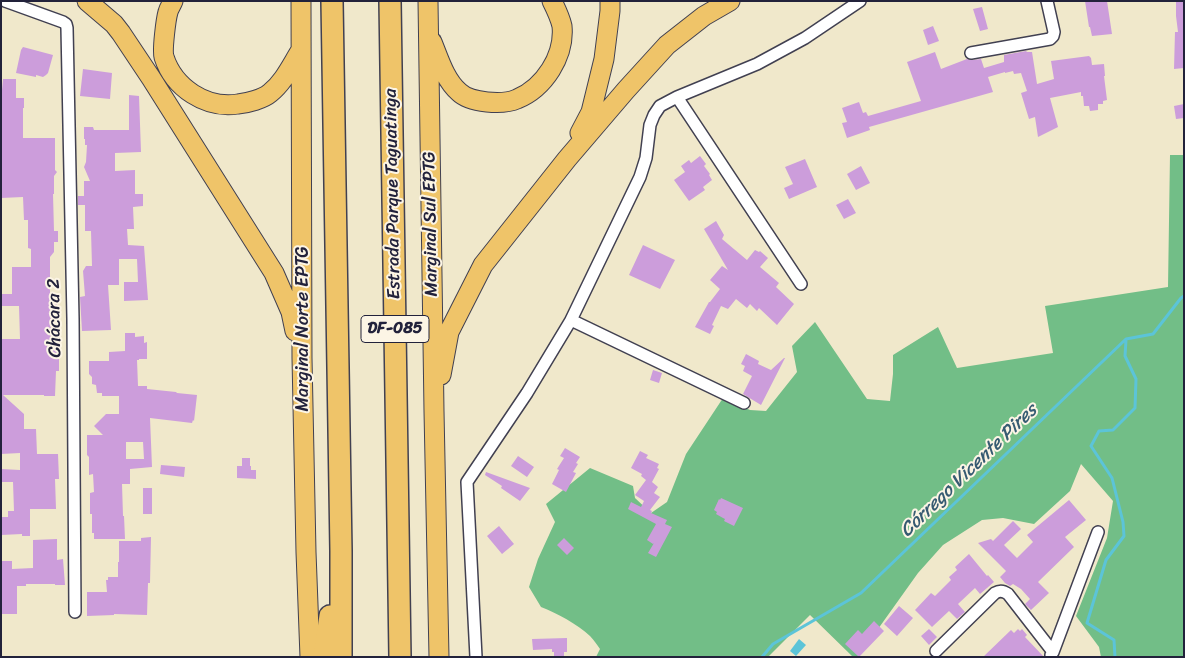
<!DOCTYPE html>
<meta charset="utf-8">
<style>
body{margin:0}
#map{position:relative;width:1185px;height:658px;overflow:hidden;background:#f0e8cb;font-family:Sriracha,sans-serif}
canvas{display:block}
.frame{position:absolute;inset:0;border:2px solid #22223b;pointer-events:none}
</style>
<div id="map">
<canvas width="1185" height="658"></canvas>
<div class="frame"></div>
</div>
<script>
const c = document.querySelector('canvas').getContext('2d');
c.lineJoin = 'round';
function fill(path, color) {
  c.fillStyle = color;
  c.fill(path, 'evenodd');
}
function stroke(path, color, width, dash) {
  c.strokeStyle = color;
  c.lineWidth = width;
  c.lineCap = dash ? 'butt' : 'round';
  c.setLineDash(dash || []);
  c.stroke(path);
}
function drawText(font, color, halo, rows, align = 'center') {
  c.font = font + ' Sriracha,sans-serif';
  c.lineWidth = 4;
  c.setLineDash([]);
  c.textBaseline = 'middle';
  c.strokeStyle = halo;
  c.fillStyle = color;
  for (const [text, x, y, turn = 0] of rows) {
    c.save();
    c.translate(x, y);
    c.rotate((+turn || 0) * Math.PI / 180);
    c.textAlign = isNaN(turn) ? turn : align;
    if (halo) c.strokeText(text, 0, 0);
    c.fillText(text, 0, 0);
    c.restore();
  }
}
fill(new Path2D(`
 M1170,155H1184V657H1101L1099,647L1076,616L1107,538L1113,501L1081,464L1070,491L1034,524L1003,518L982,520L943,545L918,573L858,657H853L810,615L768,657H596L600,649C597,645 594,640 590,636C577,624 557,613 541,607L529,587L538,559L555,522L546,504L590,468L633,486L635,498L651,513L667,502L686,454L723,398L750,410L766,411L797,372L792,346L815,322L867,399L890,401L893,374V355L938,327L957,368L1053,353L1045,306L1168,287Z`), '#72be87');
fill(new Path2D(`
 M799,639L806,645L796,656L790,651Z`), '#5cc4d8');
stroke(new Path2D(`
 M762,657L773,644L861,593L1126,339L1153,334L1181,298L1184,296
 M1115,657L1114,640L1087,623L1106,560L1124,536L1123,522L1112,478L1091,446L1099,431L1113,430L1135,408L1136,379L1125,356L1126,340`), '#5cc4d8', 3);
fill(new Path2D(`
 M1085,1H1107L1112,34L1092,36L1090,27H1089Z
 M1176,1H1184V68L1174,69L1175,32H1178L1176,16Z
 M982,7L988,29L980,31L973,9Z
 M933,26L939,41L928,45L923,30Z
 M23,47L53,55L48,73L46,75L43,77L36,75V77L16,73L21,50Z
 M1026,51L1027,52H1032L1037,84L1054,79L1051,61L1089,56L1091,58L1092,65L1104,64L1105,76H1104L1107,100L1103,101V104H1098V110L1090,111L1089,106H1084L1083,96H1081V92L1050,98L1058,127L1038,137L1035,117L1029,119L1021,93L1027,91L1021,73L1014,74L1013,71L1005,73V72L988,77L993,92L869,127L870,130L847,138L842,123L847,122L842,108L859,102L863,113L866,112L868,116L921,101L907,62L935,52L941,69L967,59L972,60L981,59L984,68L1004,62V55Z
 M83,69L112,73L110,99L80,96Z
 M3,79H16V98H24V108H23V138H55V170L57,172L54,176V194H53L54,231H58V242H54V252L50,257V302H57V319H60V340H59V371H56L55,396H44V395H3L24,414V429H36L37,454H58L59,479H55L56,509H30V536H22V534L1,535V517H8V511H14L13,482H1V469L20,470V453L1,454V339H20L19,306H1V294H12V267H31V249L28,248V220H24L23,197L1,198V101Z
 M129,95L139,96L141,152L115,153V171L135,170V194H143V206L133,207L134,229H127L128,245L144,246L148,300L124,301V282H138L137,259H119V285H108L111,330L82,331L80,297L85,296L83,271L86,266H92L91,231H85V205H78V196H84V181H90L84,167L86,162L87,145H85V139H84V127H93L94,130H129Z
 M1184,104V118L1176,119L1174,106Z
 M700,156L706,164L704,166L710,174L709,175L712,180L703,187L705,190L689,201L674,180L685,172L681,166L689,160L691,163Z
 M805,159L817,187L789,199L784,188L793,184L785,167Z
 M861,166L870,183L856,190L847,174Z
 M848,199L856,213L844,219L836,205Z
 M716,221L724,235L722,239L747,260L755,250L759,252L760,251L768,258L760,267L779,283L776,287L794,304L777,325L759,308L757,311L750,304L747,308L736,299L728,309L721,306L712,325L714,326L710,334L695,327L709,302H710L720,289L710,280L722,266L728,270L704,229Z
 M643,245L675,260L660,289L629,275Z
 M125,333H135V337L144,336V343L147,342V359H139V360H137L138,386H147V389L176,392L177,393L197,395L194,421L193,420L192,423L150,418L152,467L130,469V484H122L123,516H124L125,539H94V533H92V514H90V493L94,492L93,474L89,475V457L87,455V435H103L94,426L106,414H119V396H102V393H97L96,385L92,384V377L89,374V361H109V352L125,351ZM126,442H143L144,459H126Z
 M746,354L759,361L758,364L771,370L784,358H785L761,405L743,394L752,376L743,371L745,366L741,364Z
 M653,370L662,373L659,383L650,380Z
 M565,448L580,457L576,463L578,464L573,472L576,473L566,492L552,484L559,470L557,469L564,458L560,456Z
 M640,451L648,455L646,458L659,464L657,468L659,469L652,482L658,487L654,493L660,497L650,510L652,511L651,513L667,520L665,524L672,527L656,557L648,553L654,543L653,544L647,540L656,524L628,509L631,502L641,507L644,501L635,495L646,480L641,476L642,474L631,468Z
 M518,456L534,467L527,477L511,466Z
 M242,458H250V466H251V470H256V479L237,478V466H242Z
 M161,465L185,467L184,477L160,474Z
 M486,472L530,488L520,501L501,488L502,486L485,475Z
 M143,488H152V514H143Z
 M721,498L743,508L734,526L724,521L725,519L723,518L716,514L717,512L714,510L719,499L720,500Z
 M1069,500L1086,520L1065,537L1074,547L1038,582L1049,593L1031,610L1025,604L1030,599L1021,589L1013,584L1010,586L1005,583L1000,577L1006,571L978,543L991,539L993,541L1013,521L1021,529L1004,545L1017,558L1033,542L1027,535Z
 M499,526L514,544L502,554L487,536Z
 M151,537L150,583H148L147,615L114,614V615L87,616V592H107L106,580H108V577H118V562H119V541H141V538Z
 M564,538L574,548L567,555L557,545Z
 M57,539V560L63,559L65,585H55V584H26V586H17V614H1V561H12V569L33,568V540Z
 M969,554L987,576L988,575L994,582L980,594L975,588L958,604L965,612L957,619L949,611L932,627L915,610L931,593L935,596L951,580L949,577L957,570L955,567Z
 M899,606L913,618L897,636L884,624Z
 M874,621L884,631L859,657L845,644L858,630L862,634Z
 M929,629L937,637L929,645L921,636Z
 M1018,629L1020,631L1022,629L1027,635L1025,637L1044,657H983L1011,630L1014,633Z
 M567,638V652H564V657H554V652H552V649L533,650L532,639Z`), '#cc9ddb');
const minor = new Path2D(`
 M5,1L63,22L66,24L67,28L73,319L75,612
 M971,53L1050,39L1053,36L1054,32L1047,1
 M801,284L677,97L757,64L805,38L860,1
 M571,320L744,403
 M936,651L995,593C1000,590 1004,591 1008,594L1053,652
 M1051,655L1053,652L1098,532
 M476,657L467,482L527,393L571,320L640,177L646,158L650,125L654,115L660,106L677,97`);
const primary = new Path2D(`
 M87,1L114,24L121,33L151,78L274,273L291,312L295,331
 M173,1C172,4 169,8 168,12C166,19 162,50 164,57C174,88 206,109 238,104C248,103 263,99 270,93C284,82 292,64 301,50
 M301,1L302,358L306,552L310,657
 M428,1L434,411L439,657
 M432,42C439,59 445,80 459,92C466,99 478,101 487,102C497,103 508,103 517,99C544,88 565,56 562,26C560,17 556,9 552,1
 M580,133L591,112L604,59L610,11V1
 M441,375L449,332L483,265L567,159L626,90L667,45L704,16L730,1`);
const motorway = new Path2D(`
 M332,1L341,551V657
 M390,1L400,657
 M324,657L330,616`);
stroke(minor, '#414051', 14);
stroke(primary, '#414051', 21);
stroke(motorway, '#414051', 24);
stroke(minor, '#fff', 11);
stroke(primary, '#efc469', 19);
stroke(motorway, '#efc469', 21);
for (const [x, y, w] of [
 [395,329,68]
]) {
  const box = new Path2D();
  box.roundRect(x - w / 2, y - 13.5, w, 27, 4);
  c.fillStyle = '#fcf5e5';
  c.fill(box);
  stroke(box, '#22223b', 1);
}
drawText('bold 16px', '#22223b', null, [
 ["DF-085",395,329]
]);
drawText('18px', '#22223b', '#fcf5e5', [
 ["Estrada Parque Taguatinga",393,194,-91],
 ["Marginal Sul EPTG",431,224,-91],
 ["Chácara 2",55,318,-91],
 ["Marginal Norte EPTG",303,329,-90]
]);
drawText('italic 19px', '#365b72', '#fcf5e5', [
 ["Córrego Vicente Pires",969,471,-44]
]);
</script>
